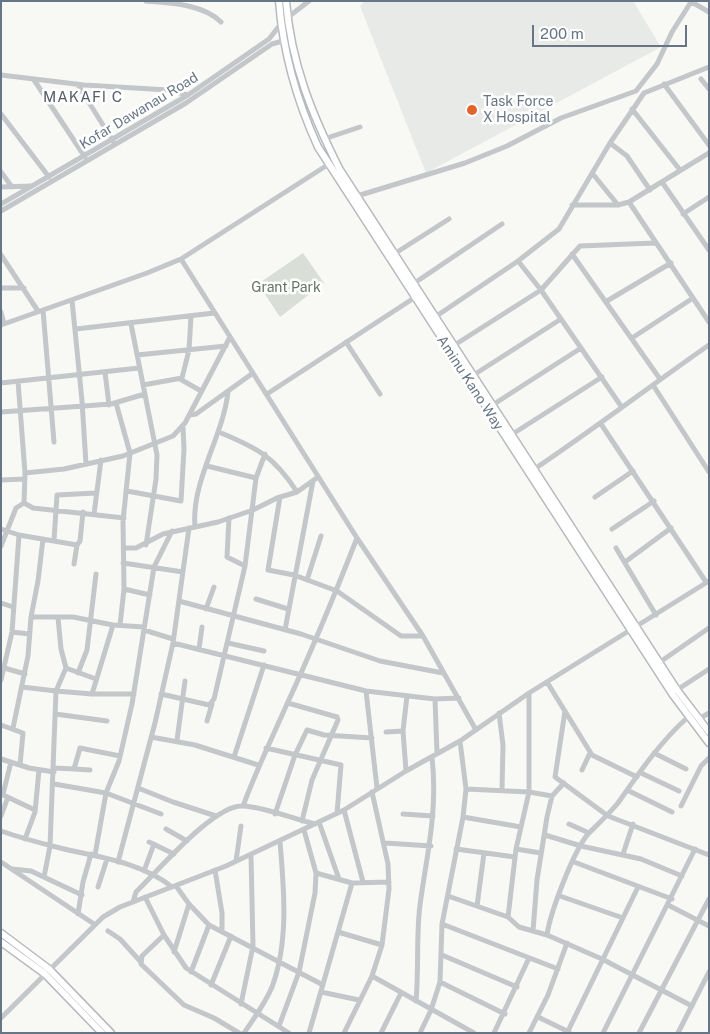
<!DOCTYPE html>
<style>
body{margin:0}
#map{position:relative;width:710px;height:1034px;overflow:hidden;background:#f8f8f5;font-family:"Public Sans",sans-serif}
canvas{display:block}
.frame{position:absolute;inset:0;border:2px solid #677686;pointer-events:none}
.scale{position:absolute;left:532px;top:25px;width:155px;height:22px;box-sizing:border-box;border:2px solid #677686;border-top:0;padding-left:6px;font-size:15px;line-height:18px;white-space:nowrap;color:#677686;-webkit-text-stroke:4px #fff;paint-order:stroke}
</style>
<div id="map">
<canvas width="710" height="1034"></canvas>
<div class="frame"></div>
<div class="scale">200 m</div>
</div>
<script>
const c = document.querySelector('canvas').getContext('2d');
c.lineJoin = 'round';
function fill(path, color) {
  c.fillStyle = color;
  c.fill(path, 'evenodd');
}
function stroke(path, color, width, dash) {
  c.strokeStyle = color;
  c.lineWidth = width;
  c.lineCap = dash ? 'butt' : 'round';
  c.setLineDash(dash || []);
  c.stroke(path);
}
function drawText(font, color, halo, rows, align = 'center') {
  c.font = font + ' "Public Sans",sans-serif';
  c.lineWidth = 5;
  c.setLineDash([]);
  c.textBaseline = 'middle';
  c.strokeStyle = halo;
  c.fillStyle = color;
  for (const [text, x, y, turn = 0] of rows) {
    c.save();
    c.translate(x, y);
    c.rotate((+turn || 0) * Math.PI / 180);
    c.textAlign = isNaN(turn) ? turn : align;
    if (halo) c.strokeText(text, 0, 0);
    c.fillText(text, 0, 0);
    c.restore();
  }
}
fill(new Path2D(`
 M365,1H633L661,47L426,173L360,6Z`), '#e8eae8');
fill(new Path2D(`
 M303,253L324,283L280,317L258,284Z`), '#d9dfd6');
const major = new Path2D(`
 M279,1C283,53 296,99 318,147L673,695L709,743
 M286,1C291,63 312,115 340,170L677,690L709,732
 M1,933L49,969L111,1033
 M1,942L45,974L102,1033`);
stroke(major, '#b6babe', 9);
stroke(new Path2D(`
 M146,1C170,3 203,4 221,22
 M690,1L709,12
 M287,18L309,1
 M1,75L84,85L168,90L188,95
 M701,79L709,89
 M34,80L85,157
 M664,84L709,145
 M78,85L113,141
 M632,109L680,170
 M1,114L49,177
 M324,139L360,127
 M610,143L627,156L650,190
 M1,172L12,187
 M592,173L618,205
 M662,182L709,250
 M1,187L31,186
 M357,196L465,163L507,146L561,118L636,91L657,64L672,32L691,2
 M629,202L709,322
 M1,204L188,95L269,39L280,25
 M572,205H618L629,202L709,153
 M1,211L186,103L272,44L283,41
 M683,214L709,197
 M394,254L449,219
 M572,254L660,379
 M1,255L38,311
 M181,259L357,538L423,636L476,730
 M518,261L541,290L621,406
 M413,284L502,224
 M1,288H24
 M72,300L82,401L86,464
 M607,301L671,263
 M43,310L54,442
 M1,312L4,324
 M435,317L518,261L559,229L610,143L644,93L709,67
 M131,324L157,455L156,479L146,545
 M1,325L147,273L181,259L329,164
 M76,329L214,313
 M632,338L693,298
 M346,342L380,394
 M453,346L541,290L580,246L655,243
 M137,355L226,346
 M105,372L109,405
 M472,376L561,319
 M180,379L201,391
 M18,381L25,473L24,503L33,508L124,518
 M1,383L139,368
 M143,385L182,378L189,350L191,316
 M653,385L709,472
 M267,394L417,296
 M116,403L130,453L123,521L124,589L150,595
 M491,406L581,348
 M1,412L111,404L145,394
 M190,415L196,414L253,373
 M601,424L706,582
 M219,432C257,448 274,456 297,492
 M511,435L602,377
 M207,466L256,478
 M533,470C593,430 650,386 709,345
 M25,473L64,469L123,456L173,436L185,423L230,337
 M1,480L25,479
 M127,491L181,501L184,449L183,427
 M280,497L268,570L294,575L337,591L401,636H423
 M595,497L633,471
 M94,514L101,460
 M229,518L227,557L245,566
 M195,527C191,481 223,437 228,392
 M1,529L19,535L77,545L80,541L83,512
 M612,529L654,501
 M54,540L57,495L96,493
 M1,546L16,508L24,503
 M124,548H136L163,534L218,522L253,510L277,498L297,492L318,477
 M616,548L656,615
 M625,562L671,528
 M123,563L183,572
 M74,564L77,545
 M307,580L321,536
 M256,599L288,609
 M179,601L301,634L380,661L443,673
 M1,603L13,607
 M206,609L214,587
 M31,617H73L113,625L144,627
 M58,618L61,649L66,668L96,679
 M120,625L124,589
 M144,630L173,639
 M285,630L313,481
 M12,632L29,634
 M173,643L366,691L435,699L459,698
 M228,643L264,651
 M199,649L202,627
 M660,662L709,628
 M1,667L25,674
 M78,673L87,650L96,574
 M1,680L12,632L19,535
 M547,682L592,755L637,777
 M22,687L56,691L66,668
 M677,690L709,669
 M366,691L377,788
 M92,694L113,625
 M161,694L209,705L214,699L245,566L256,478L265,454
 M435,699L437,753
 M288,703L337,717L338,720L312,780L302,821
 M565,711L555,777L608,816L709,855
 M499,713L503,745L502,790
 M55,714L107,721
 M688,717C660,742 639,773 618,803C609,814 599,823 589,833C574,849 550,913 547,935L602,959L692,1006
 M699,719L709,713
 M207,721L212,704
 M1,725L23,733L20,765
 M13,728L28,656L31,617L38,581L43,539
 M386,732L403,731
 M151,737L195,745L258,765
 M177,740L185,681
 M266,748L341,765L337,813
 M654,753L686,769
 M234,757L264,665
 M1,759L29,768L54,772
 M54,768L74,769L80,748L120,756
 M74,769L90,770
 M582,770L590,753
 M406,771L403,731L407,696
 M641,773L679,791
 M54,784L106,793L161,814
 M138,788L173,802L216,816
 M466,789L529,792L552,796
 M627,790L672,812
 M1,794L35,810
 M3,794L11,762
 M243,806C256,771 272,738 287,704C312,650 335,594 357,538
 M681,806L701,766L709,758
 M344,810L363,882
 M275,814L295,755L307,730L324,735L372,738
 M403,814L433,816
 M1,816L8,797
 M463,817L521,827
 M319,822L339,879
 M569,824L589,833
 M166,829L187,841
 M1,831C21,838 40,843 60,848C97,857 142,862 172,887
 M545,835L581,846L641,859L682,876
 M25,839L35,812L39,770
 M149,842L174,854
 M385,843L431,846
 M456,849L515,857
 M516,849L541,853
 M623,854L633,824
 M95,855L106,793L119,761L132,704L154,567L172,531
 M236,861L241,826
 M1,862L94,924
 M118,862L155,723L173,643L189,528
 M574,862L672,899
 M12,869L31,871L82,895
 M215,870L222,913V931
 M144,871L154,844
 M316,873L352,883L389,882
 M44,877L50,846L56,691L92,694H134
 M176,886L189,904L209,925L323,985
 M98,887L107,859
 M448,896L508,917L519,927L547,935
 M560,896L623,918
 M145,897L164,935L186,968L289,1033
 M133,902L136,892C158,871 214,804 243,806C265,807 293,819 315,824
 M668,905L709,926
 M477,906L484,853
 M78,914L83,882L91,854
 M508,917L516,849L529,792V693
 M442,924L558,969
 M108,931L120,939L140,961
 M533,931L537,880L547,817L552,796L564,783
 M338,932L382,945
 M164,935L142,956L141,964L184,1005L214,1018L239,1033
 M174,952L189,904
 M442,955L517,987
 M191,972L209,925
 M372,976L474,1033
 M440,982L505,1014
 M211,985L231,936
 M321,992L359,1000
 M416,1001C419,969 416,936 420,905C427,853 438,811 432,757
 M241,1004L253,946L251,855
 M538,1017L569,1032
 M1,1018L103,917L120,907L226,866L344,810L406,771L460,741L529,693L709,581
 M279,1026L299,972L315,893L316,873L304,830
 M244,1033C254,1018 265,1004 272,987C289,942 284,889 280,842
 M309,1033L352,883
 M344,1033L372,976L382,945L389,889L388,864L372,792
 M381,1033L401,993
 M420,1033L431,1010L440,982L442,924L463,817L466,789L460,741
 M494,1033L529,958
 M529,1033L548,995L567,943
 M567,1033L638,887
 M603,1033L695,849
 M639,1033L709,899
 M678,1033L709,972`), '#c3c7ca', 5);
stroke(major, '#fff', 6);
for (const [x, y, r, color] of [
 [472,110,6,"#e3642a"]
]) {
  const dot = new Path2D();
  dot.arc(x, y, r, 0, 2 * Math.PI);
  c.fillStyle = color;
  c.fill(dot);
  stroke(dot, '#fff', 2);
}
drawText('14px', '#677686', '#fff', [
 ["Task Force",483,102],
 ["X Hospital",483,118]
], 'left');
drawText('14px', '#677686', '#fff', [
 ["Kofar Dawanau Road",139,111,-31],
 ["Aminu Kano Way",470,383,57]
]);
drawText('14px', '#657862', '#fff', [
 ["Grant Park",286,288]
]);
c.letterSpacing = '1px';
drawText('15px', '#55606b', '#fff', [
 ["MAKAFI C",83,97]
]);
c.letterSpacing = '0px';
</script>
